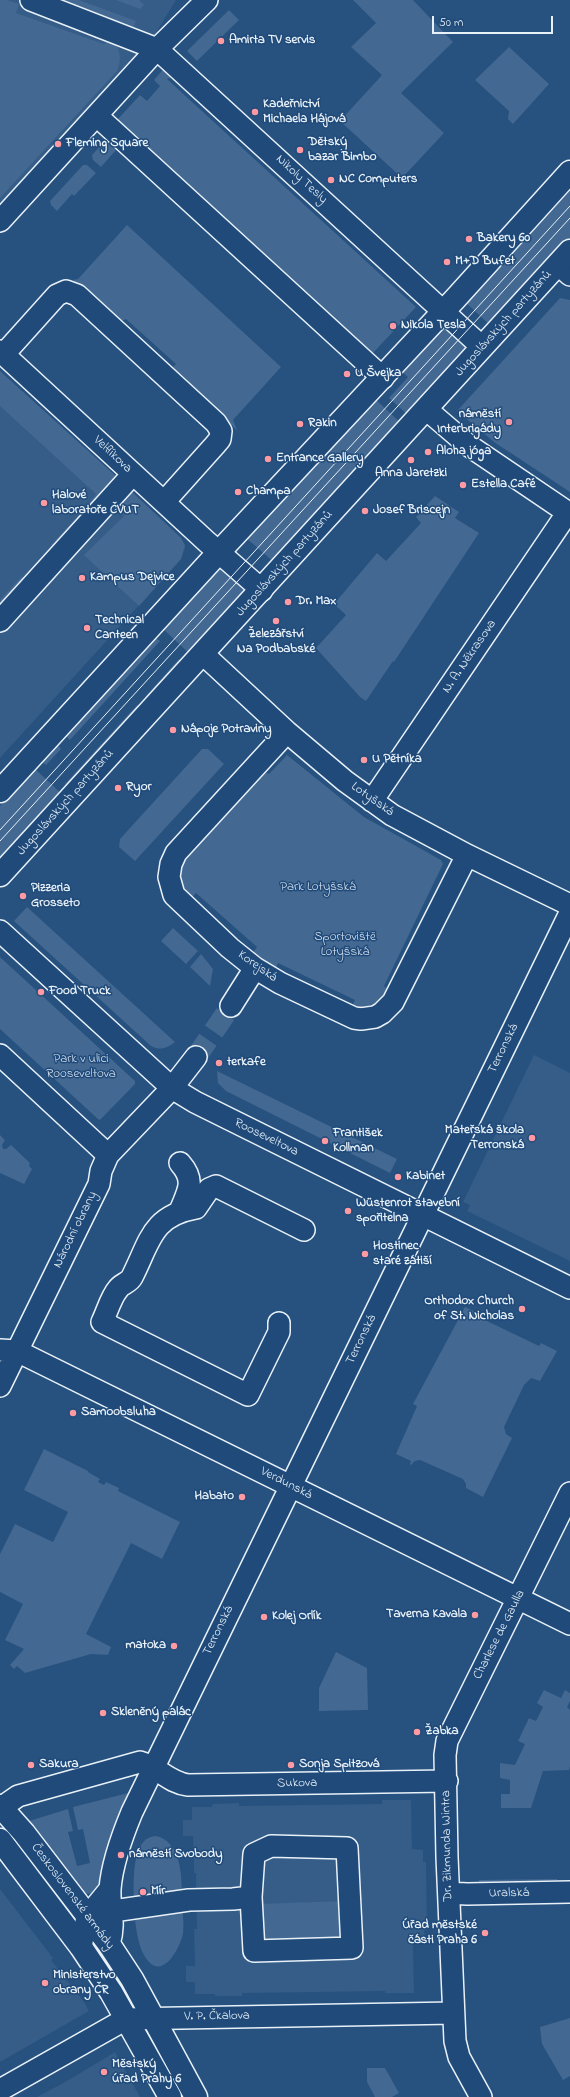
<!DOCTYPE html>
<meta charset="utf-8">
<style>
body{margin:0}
#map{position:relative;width:570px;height:2097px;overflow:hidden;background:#27517f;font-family:"Indie Flower",sans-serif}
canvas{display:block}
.scale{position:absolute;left:432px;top:16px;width:121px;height:18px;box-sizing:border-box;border:2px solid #e8f1f8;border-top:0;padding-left:5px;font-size:12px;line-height:14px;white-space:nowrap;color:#e8f1f8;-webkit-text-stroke:3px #1f4a7a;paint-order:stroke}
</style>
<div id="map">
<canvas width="570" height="2097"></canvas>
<div class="scale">50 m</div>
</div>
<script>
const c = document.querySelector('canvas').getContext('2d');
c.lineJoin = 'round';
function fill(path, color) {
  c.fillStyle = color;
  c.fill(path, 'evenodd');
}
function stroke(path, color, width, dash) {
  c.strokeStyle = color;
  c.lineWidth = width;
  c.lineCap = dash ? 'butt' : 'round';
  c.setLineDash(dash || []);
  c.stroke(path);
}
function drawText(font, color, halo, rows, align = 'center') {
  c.font = font + ' "Indie Flower",sans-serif';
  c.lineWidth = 3;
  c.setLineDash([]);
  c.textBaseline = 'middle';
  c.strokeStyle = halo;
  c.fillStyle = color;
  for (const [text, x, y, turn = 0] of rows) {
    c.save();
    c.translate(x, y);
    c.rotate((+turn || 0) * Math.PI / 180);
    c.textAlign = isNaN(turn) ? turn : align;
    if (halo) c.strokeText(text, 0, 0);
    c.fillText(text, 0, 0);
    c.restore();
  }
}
fill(new Path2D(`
 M0,0H176L133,70L0,215Z
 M0,371L119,479L181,538L185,548L181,559L0,758Z
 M534,1055L570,1073V1261L467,1211L470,1205L463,1202Z
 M382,1800H411L412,1849L423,1850V1862H426L427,1930H424L425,1943L413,1944L414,1993H385V1991L242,1993V1996H215V1994H195V1982H186V1966H195L194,1929H197L196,1873H194L193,1836H183V1820H192V1807H212L213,1804L239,1803V1806L382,1804Z
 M0,1889L53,1958L51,1960L84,2002L89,2011L0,2062Z
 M115,2052L140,2097H37L67,2081Z`), '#355d88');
fill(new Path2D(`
 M0,0H7L19,4L16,13L104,44L112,39C121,49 122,60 117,71L0,198Z
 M61,0H79L136,21L134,27Z
 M116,0H139L144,5L140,9Z
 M353,0H413L453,42L401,93L444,133L402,178L340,121L382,75L351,47L376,23Z
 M229,10L239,20L197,61L187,51Z
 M509,47L549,84L513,124L508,119L509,111L475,80Z
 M167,65L180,75L167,79L416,307L372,354L120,124L117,120L140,95L147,101L160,86L154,80Z
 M103,143H108L116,150L101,167L93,160L92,155Z
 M83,165H87L96,173L74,196L72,194L57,211L51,205L50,201Z
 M570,181V241L492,327L462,299Z
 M127,225L281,367L233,420L237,430L171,369L176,364L126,319L119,322L73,280L78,279Z
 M560,298L570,300V492L494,442L457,411Z
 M443,326L451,331L449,333L461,344L462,342L468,348L410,417L389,398L408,377L399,369Z
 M0,371L119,479L95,507L90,502L96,494L0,406Z
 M373,397L403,425L276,564L245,537Z
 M132,492L181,538L185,545L181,559L139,606L84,555L124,516L120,507Z
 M435,496L459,512L455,518L479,533L394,662L393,661L366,701L360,697L316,648L346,615L334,604L377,553L386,561L421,523L416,517Z
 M87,506L92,510L54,547L51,545Z
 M219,568H223L245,587L247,592L192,656L162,628Z
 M22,576L24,580L0,606V600Z
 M155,637L160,641L70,740L66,736L58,745L61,749L46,765L41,761Z
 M179,659L184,664L70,789L65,784L137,705L142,709L150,700L146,696Z
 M202,749H208L224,764L135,861L119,847L120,839Z
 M287,755L364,817L441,860L443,864L384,986L388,990C381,1003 367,1009 352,1006L355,1000L278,963L275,971L252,954L257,947L196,893L191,898C179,886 179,872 185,857L263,771L269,774Z
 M34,768L64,796L0,865V806Z
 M27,907L175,1042C167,1048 161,1051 151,1046L14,921Z
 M173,928L198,951L186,964L161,941Z
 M201,954L213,969L210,986L190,967Z
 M0,957L135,1081V1084L101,1119L99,1120L0,1029Z
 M217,1071L397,1159L390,1173L226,1091L218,1083Z
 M0,1135L5,1140L2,1145L3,1149H6L11,1145L30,1163L29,1166L32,1169L24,1184L0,1173Z
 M465,1307L482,1315L480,1318L487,1321L539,1346L541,1343L557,1351L540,1381L531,1378L524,1385L504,1427L506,1434L512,1438L483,1497L466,1488V1484L463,1479L420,1460L415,1461L411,1465L410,1464L411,1461L396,1454L417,1406L413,1404Z
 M44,1449L88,1471V1472L100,1479L98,1482L104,1485L106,1482L119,1488L118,1491L180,1522L162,1559L131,1543L86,1634L111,1647L108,1655L91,1654L25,1673L17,1666L14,1669L10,1665L24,1649L5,1640L23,1604L0,1592V1554L15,1524L53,1542L68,1512L24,1490Z
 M336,1652L367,1668L368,1710L319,1711V1688Z
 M544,1690L561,1698L565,1690L570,1693V1701L567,1707L570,1710V1767L569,1770L543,1771L531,1808H501V1794H510V1780L500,1778V1763L515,1765L525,1744L518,1741L529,1718L536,1721L543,1707L537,1703Z
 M132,1792L101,1885L95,1893L84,1894L26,1822L68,1809L73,1831L68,1832L77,1866L90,1863L83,1829L78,1830L73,1807Z
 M156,1836C181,1841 182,1876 182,1896L134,1903C134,1885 130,1837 156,1836Z
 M557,1879V1880L479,1882V1880Z
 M344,1901L345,1941L262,1946L258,1904Z
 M182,1905C183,1915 184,1925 183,1934C179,1951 160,1984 144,1955C137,1943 136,1926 134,1912Z
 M570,2018V2076L563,2080L542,2044L540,2027Z
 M367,2068H385L399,2093L392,2097H375L367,2082Z`), '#436891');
stroke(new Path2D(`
 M196,1057L231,1006`), '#446991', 21, [21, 10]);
const minor = new Path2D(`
 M31,0L157,49L482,347
 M97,116L383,378
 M0,221L157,49L207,0
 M558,264L570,275
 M0,351L207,542L262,590
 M4,354L57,295L66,291L77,295L216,423L221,431L220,439L215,445L164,502
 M426,409L468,445L570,514
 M0,621L133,474
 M203,654L287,732L345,781L392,815L467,855L570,905
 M287,732L176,853L171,864L169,877L174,895L230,948L255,968L280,983L354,1018L361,1019L375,1017L382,1013L393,1002L467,855
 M372,801L568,512
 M0,931L172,1088L195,1102L570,1288
 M231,1006L255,968
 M0,1055L108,1155
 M180,1211C188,1191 196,1181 180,1163
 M279,1323V1332L248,1395L102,1322C107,1312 111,1297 118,1289C121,1284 129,1283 132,1277C150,1242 151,1216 196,1208L209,1189L216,1186L304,1230
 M0,1350L17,1351L570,1624
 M0,1386L99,1184L101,1171L108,1155L172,1088L196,1057
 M1,1808L18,1796L140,1762C158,1767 169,1783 188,1785L447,1781
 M449,1893L467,1894L570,1892
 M113,1911L189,1900L233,1899L251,1897L254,1854L271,1846L347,1848L352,1948L254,1951L251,1897
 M109,1944C116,1923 109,1909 110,1889C112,1863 122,1836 132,1812L570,913
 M81,1947L87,1917L110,1889
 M0,2090L126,2019L453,2013
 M481,2097L459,2057L455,2041L447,1857L445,1755L447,1741L570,1493`);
const major = new Path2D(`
 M0,791L219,552L455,299L570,172
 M0,875L570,251
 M0,1806L24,1833L109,1944L132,1979L196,2097
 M0,1840L81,1947L111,1992L170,2097`);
stroke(minor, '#e8f1f8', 24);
stroke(major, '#e8f1f8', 25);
stroke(minor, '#1f4a7a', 21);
stroke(major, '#1f4a7a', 22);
stroke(new Path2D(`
 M0,830L570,206
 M0,841L570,218`), '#e8f1f8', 1);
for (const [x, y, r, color] of [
 [221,41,4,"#ff9aa2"],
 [255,112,4,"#ff9aa2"],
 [58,144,4,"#ff9aa2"],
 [300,150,4,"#ff9aa2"],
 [331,180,4,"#ff9aa2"],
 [469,239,4,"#ff9aa2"],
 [447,262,4,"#ff9aa2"],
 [393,326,4,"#ff9aa2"],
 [347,374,4,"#ff9aa2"],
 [509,422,4,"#ff9aa2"],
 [300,424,4,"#ff9aa2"],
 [428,452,4,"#ff9aa2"],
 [268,459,4,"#ff9aa2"],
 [411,460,4,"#ff9aa2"],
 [463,485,4,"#ff9aa2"],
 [238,492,4,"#ff9aa2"],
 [44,503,4,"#ff9aa2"],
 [365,511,4,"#ff9aa2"],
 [82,578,4,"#ff9aa2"],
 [288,602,4,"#ff9aa2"],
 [276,621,4,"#ff9aa2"],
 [87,628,4,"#ff9aa2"],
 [173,730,4,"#ff9aa2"],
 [364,760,4,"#ff9aa2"],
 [118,788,4,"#ff9aa2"],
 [23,896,4,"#ff9aa2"],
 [41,992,4,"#ff9aa2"],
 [219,1063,4,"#ff9aa2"],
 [532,1138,4,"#ff9aa2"],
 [325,1141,4,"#ff9aa2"],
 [398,1177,4,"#ff9aa2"],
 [348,1211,4,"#ff9aa2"],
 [365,1254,4,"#ff9aa2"],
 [522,1309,4,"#ff9aa2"],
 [73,1413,4,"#ff9aa2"],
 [242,1497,4,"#ff9aa2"],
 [475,1615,4,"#ff9aa2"],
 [264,1617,4,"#ff9aa2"],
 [174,1646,4,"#ff9aa2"],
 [103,1713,4,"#ff9aa2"],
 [417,1732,4,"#ff9aa2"],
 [31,1765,4,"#ff9aa2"],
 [291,1765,4,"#ff9aa2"],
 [121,1855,4,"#ff9aa2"],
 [143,1892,4,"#ff9aa2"],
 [485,1933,4,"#ff9aa2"],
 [45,1983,4,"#ff9aa2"],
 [104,2072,4,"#ff9aa2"]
]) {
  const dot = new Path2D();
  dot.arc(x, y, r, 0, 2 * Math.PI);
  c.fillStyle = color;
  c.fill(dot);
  stroke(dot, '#1f4a7a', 1.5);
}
drawText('bold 13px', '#e8f1f8', '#1f4a7a', [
 ["Amirta TV servis",229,41],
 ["Kadeřnictví",263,105],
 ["Michaela Hájová",263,120],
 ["Dětský",308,143],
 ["bazar Bimbo",308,158],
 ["Fleming Square",66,144],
 ["NC Computers",339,180],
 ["Bakery 60",477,239],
 ["M+D Bufet",455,262],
 ["Nikola Tesla",401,326],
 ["U Švejka",355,374],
 ["náměstí",501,415,"right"],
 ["Interbrigády",501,430,"right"],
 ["Rakin",308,424],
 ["Aloha jóga",436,452],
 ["Entrance Gallery",276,459],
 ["Anna Jaretzki",411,474,"center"],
 ["Estella Café",471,485],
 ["Champa",246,492],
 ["Halové",52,496],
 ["laboratoře ČVUT",52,511],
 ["Josef Briscejn",373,511],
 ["Kampus Dejvice",90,578],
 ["Dr. Max",296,602],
 ["Technical",95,621],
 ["Canteen",95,636],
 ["Železářství",276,635,"center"],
 ["Na Podbabské",276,650,"center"],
 ["Nápoje Potraviny",181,730],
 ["U Pětníka",372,760],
 ["Ryor",126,788],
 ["Pizzeria",31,889],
 ["Grosseto",31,904],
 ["Food Truck",49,992],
 ["terkafe",227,1063],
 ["Mateřská škola",524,1131,"right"],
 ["Terronská",524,1146,"right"],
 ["František",333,1134],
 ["Kollman",333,1149],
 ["Kabinet",406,1177],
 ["Wüstenrot stavební",356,1204],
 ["spořitelna",356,1219],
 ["Hostinec",373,1247],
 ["staré zátiší",373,1262],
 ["Orthodox Church",514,1302,"right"],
 ["of St. Nicholas",514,1317,"right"],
 ["Samoobsluha",81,1413],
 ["Habato",234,1497,"right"],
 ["Taverna Kavala",467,1615,"right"],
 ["Kolej Orlík",272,1617],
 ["matoka",166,1646,"right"],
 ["Skleněný palác",111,1713],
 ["Žabka",425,1732],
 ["Sakura",39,1765],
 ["Sonja Spitzová",299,1765],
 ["náměstí Svobody",129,1855],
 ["Mír",151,1892],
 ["Úřad městské",477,1926,"right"],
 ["části Praha 6",477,1941,"right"],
 ["Ministerstvo",53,1976],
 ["obrany ČR",53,1991],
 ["Městský",112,2065],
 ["úřad Prahy 6",112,2080]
], 'left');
drawText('13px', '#e8f1f8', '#1f4a7a', [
 ["Nikoly Tesly",301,180,43],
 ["Jugoslávských partyzánů",504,324,-48],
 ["Velflíkova",112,455,43],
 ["Jugoslávských partyzánů",285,564,-48],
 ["N. A. Někrasova",470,657,-56],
 ["Lotyšská",372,800,35],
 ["Jugoslávských partyzánů",66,803,-48],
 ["Korejská",257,967,35],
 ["Terronská",504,1049,-64],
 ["Rooseveltova",266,1138,26],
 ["Národní obrany",76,1230,-64],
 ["Terronská",362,1340,-64],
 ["Verdunská",286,1484,27],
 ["Terronská",219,1631,-64],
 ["Charlese de Gaulla",500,1635,-63],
 ["Sukova",297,1784,-1],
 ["Dr. Zikmunda Wintra",448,1846,-91],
 ["Uralská",509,1894,-1],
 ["Československé armády",72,1897,53],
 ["V. P. Čkalova",217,2017,-1]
]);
drawText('13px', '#d8e3ee', '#1f4a7a', [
 ["Park Lotyšská",318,888],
 ["Sportoviště",345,938],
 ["Lotyšská",345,953],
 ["Park v ulici",81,1060],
 ["Rooseveltova",81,1075]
]);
</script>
